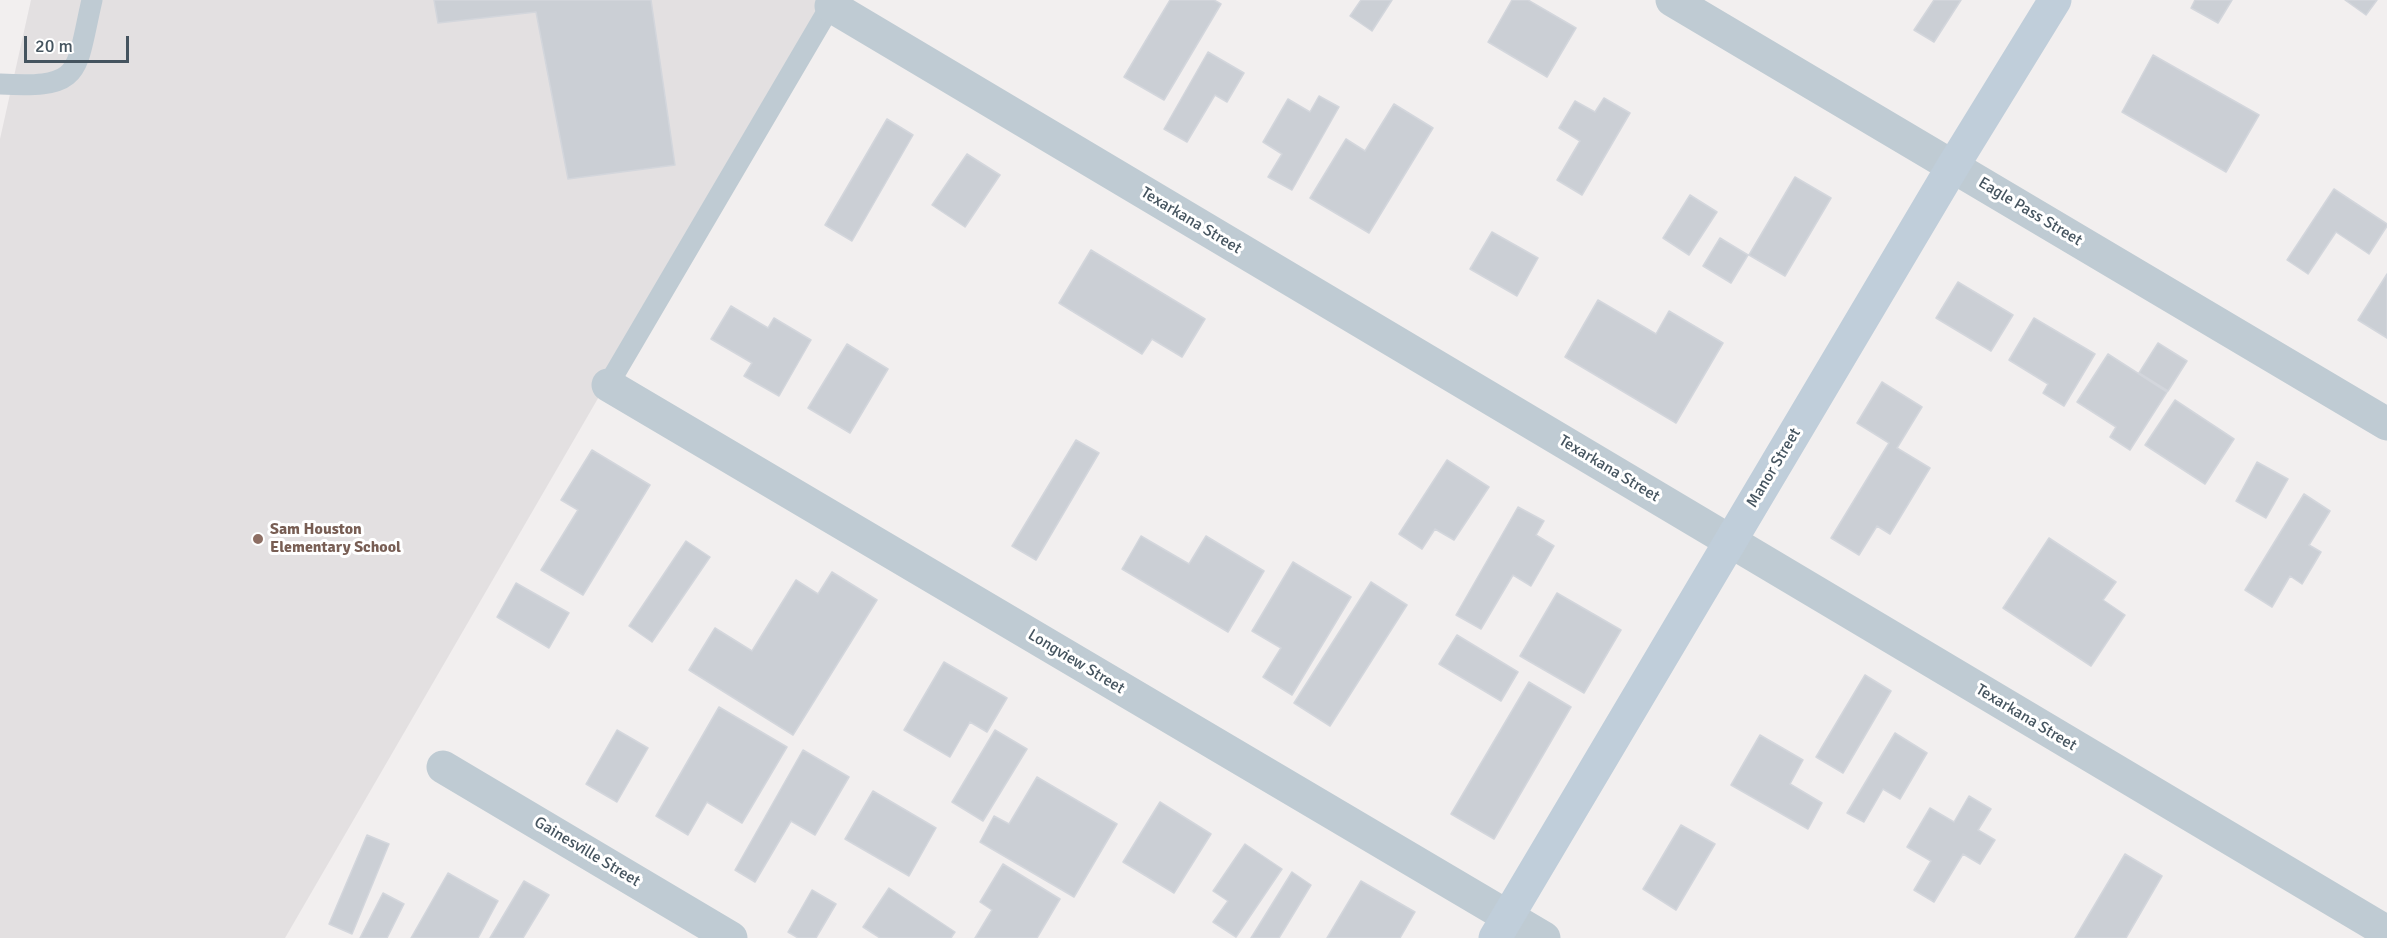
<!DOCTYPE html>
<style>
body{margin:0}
#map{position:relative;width:2387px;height:938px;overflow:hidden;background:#f2efef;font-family:Signika,sans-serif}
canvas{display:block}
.scale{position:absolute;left:24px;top:36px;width:105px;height:27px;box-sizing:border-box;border:3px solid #45545f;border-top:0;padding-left:8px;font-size:18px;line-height:21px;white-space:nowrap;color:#45545f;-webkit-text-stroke:4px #fff;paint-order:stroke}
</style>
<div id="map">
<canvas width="2387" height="938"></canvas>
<div class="scale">20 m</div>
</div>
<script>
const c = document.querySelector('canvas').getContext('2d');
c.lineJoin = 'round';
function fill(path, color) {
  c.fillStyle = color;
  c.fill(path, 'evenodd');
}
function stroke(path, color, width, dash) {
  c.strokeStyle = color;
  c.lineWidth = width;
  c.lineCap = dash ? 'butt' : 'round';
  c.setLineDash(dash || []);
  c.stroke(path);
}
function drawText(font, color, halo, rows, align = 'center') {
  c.font = font + ' Signika,sans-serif';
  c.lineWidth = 6;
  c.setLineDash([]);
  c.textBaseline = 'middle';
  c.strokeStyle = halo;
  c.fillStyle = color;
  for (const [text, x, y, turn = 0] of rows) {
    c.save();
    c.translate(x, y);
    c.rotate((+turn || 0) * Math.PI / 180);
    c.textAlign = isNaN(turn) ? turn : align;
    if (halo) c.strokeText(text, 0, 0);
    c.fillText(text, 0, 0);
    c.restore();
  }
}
fill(new Path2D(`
 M31,0H829L285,938H0V139Z`), '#e3e0e1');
const building = new Path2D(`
 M434,0H651L675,165L568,179L536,12L438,23Z
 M1170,0H1214L1221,4L1164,100L1124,77Z
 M1361,0H1392L1372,31L1350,16Z
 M1512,0H1528L1576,28L1547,77L1488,42Z
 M1934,0H1961L1934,42L1914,30Z
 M2195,0H2232L2218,23L2191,8Z
 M2345,0H2377L2366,15Z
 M1208,52L1244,73L1227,102L1215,95L1187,142L1164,129Z
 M2153,55L2259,115L2226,172L2122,112Z
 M1319,96L1339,107L1292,190L1268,177L1282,154L1263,142L1288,99L1310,112Z
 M1604,98L1630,113L1582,195L1557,180L1580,141L1559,128L1575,101L1595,112Z
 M1394,104L1433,128L1369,233L1310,198L1346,139L1365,151Z
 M887,119L913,135L852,241L825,225Z
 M967,154L1000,175L965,227L932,205Z
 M1795,177L1831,198L1785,276L1749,255Z
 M2334,189L2387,224V226L2369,254L2336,232L2308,274L2287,260Z
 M1690,195L1717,212L1689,255L1663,238Z
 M1492,232L1538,258L1517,296L1470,269Z
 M1720,238L1748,255L1731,283L1703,266Z
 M1091,250L1205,319L1182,357L1152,339L1142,354L1059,303Z
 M2387,274V338L2358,320Z
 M1958,282L2013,315L1991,351L1936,318Z
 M1598,300L1656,334L1669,311L1723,343L1676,423L1565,357Z
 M731,306L768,328L774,318L811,340L779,396L744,376L752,363L711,339Z
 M2034,318L2095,354L2064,406L2043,393L2048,384L2009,360Z
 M2158,343L2187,361L2168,391L2139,373Z
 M847,344L888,369L850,433L808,408Z
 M2108,354L2167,392L2130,450L2110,437L2116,427L2077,402Z
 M1882,382L1922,407L1897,448L1930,468L1890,534L1877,526L1859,555L1831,538L1889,443L1857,423Z
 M2175,400L2234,439L2205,484L2145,445Z
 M1076,440L1099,453L1036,560L1012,546Z
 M592,450L650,485L583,595L541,570L578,510L561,500Z
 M1447,460L1489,487L1454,540L1435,529L1422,549L1399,534Z
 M2257,462L2288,479L2266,518L2236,501Z
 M2304,494L2330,511L2309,545L2321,552L2302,584L2290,576L2272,607L2245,590Z
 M1518,507L1544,521L1536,535L1554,546L1531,586L1513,575L1481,629L1456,615Z
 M1141,536L1189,564L1206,536L1264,571L1228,632L1122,569Z
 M2049,538L2116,582L2103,600L2125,615L2091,666L2003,608Z
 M686,541L710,557L652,642L629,626Z
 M1293,562L1351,597L1292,695L1263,677L1281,648L1252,631Z
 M832,572L877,600L793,735L689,670L715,628L752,651L796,580L818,594Z
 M1371,582L1407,605L1330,726L1294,703Z
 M516,583L569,613L549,648L497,617Z
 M1557,593L1621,630L1584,693L1520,656Z
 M1457,635L1518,672L1501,701L1439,664Z
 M944,662L1007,698L987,732L970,722L950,757L904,730Z
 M1865,675L1891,691L1843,773L1816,757Z
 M1529,682L1571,707L1494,839L1451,814Z
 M719,707L787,747L742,823L707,802L688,835L656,816Z
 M617,730L648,748L617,802L586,784Z
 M995,730L1027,749L983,821L952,802Z
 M1895,733L1927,753L1900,799L1883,789L1864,822L1847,813Z
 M1760,735L1803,760L1790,784L1822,803L1808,829L1731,785Z
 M803,750L849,777L815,835L791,821L755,882L735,870Z
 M1037,777L1117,824L1074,897L980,842L994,816L1009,824Z
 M873,791L936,828L909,876L845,839Z
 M1969,796L1991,809L1978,830L1995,840L1980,864L1963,854L1934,902L1914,890L1931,861L1907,847L1930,808L1954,822Z
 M1160,802L1211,834L1174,893L1123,862Z
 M1681,825L1715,844L1676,910L1643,889Z
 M367,835L389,844L352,934L329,924Z
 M1245,844L1282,869L1236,937L1213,922L1228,901L1213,891Z
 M2125,854L2162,876L2126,938H2075Z
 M1003,864L1060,899L1037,938H975L992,910L980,902Z
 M1292,872L1311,885L1279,938H1251Z
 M448,873L498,901L478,938H411Z
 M524,881L549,895L523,938H490Z
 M1361,881L1415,912L1400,938H1327Z
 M889,888L955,932L951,938H880L863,927Z
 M812,890L836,904L816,938H798L788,932Z
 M383,893L404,904L387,938H360Z`);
fill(building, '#cbcfd5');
stroke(building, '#d3d6dc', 1.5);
stroke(new Path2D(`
 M0,84C84,89 75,73 92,0
 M608,385L834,0`), '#bfcbd3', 21);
stroke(new Path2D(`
 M1672,0L2387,424
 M831,6L2387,932
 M608,385L1544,938
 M443,767L731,938`), '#bfcbd3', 33);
stroke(new Path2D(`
 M1495,938L1953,166L2055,0`), '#c0ceda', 33);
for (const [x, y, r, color] of [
 [258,539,6,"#8d6e63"]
]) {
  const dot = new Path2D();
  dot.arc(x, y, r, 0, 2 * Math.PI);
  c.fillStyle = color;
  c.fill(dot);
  stroke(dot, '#fff', 2);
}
drawText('16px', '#45545f', '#fff', [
 ["Eagle Pass Street",2030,212,31],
 ["Texarkana Street",1191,221,31],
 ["Manor Street",1774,468,-59],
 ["Texarkana Street",1609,469,31],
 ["Longview Street",1076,662,31],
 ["Texarkana Street",2026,718,31],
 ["Gainesville Street",587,852,31]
]);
drawText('bold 16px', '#785e54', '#fff', [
 ["Sam Houston",270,530],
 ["Elementary School",270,548]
], 'left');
</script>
